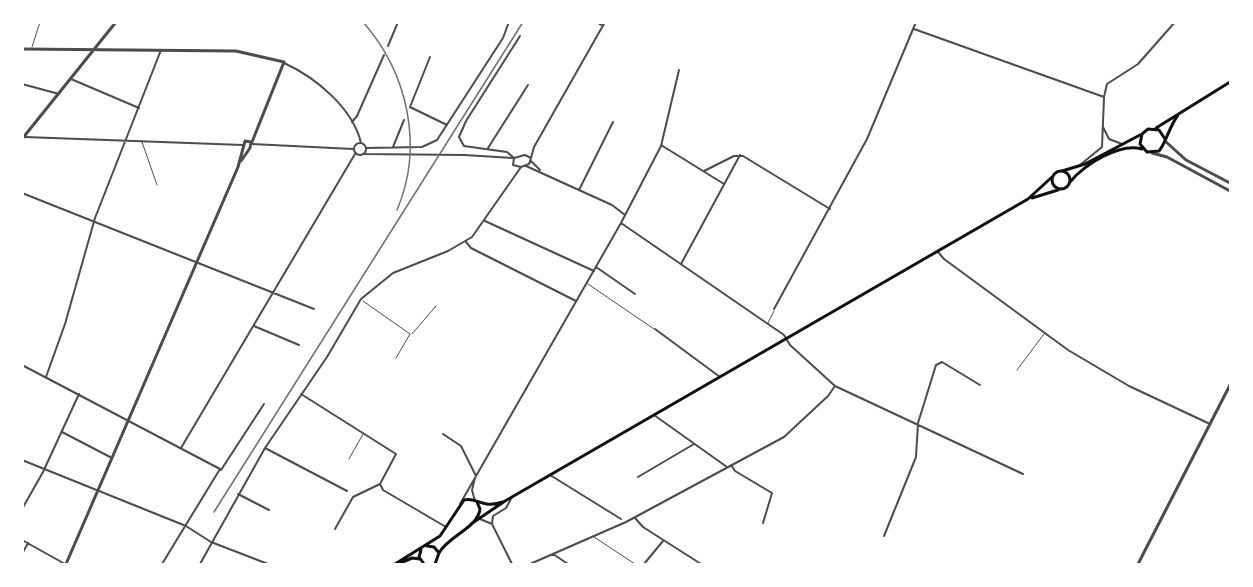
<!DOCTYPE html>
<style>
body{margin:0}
#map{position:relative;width:1253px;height:587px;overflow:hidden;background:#fff;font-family:"Noto Sans",sans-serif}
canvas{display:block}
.frame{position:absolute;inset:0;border:24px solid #fff;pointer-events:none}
</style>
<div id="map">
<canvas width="1253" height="587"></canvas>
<div class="frame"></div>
</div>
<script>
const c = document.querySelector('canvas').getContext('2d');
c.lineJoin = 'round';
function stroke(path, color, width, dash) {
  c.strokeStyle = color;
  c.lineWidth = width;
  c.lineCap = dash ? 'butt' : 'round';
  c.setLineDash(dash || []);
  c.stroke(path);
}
stroke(new Path2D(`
 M32,47L40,22
 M142,142L157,185
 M588,284L654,329
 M363,301L410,334L396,358
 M768,323L774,311
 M412,334L436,306
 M1017,370L1044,334
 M349,459L363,434
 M594,537L635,564`), '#4c4c4c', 1);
stroke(new Path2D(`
 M596,22L603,26
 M914,29L1104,97
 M388,46L398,22
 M430,57L410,107L447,125
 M284,63C315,77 353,108 361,143
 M71,79L139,108
 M22,84L59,94
 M352,122L357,116L384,55
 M1103,127L1109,139L1122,144
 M25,137L243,145
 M354 149a6 6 0 1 1 12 0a6 6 0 1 1-12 0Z
 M252,144L353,149
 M661,145L724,184
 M393,147L404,120
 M366,148L422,147L437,140L503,38L509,22
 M488,148L528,85
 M364,154L464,155L513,158
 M525,155L531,158L529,164L521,167L513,165L514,158Z
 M514,158L507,152L464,146L459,137L466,121L520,36
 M531,158L534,147L605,22
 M531,161L540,170
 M1080,165L1102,147L1104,97L1107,84L1138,64L1175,22
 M526,166L612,205L625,215
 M704,171L734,156H743L830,209
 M579,190L613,122
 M22,193L314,309
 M485,221L594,271
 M466,242L471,248L576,301
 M938,252L944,259L1068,350L1129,386L1210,424
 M681,264L740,155
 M596,267L635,294
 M774,309L867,139L916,22
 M254,326L299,345
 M655,329L720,377
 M22,365L220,469L162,564
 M46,377L65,324L95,218L161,50
 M835,386L1023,474
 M301,394L396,454L380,484L353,497L335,529
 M654,415L727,467
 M62,432L112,458
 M443,434L461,446L476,476
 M181,448L355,154
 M265,448L347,491
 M22,460L186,526L211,542L268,564
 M731,465L735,471L772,493L763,523
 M221,470L264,404
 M550,475L621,519
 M638,477L694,444
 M475,478L472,490L475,501
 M380,484L383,490L446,527
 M238,494L269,510
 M460,504L621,223L661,146L679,70
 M22,509L43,472L79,394
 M635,518L643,527L701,564
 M480,519L492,524L512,564
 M492,524L493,516L506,508L512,497
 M884,536L916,457L918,423L936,365L942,362L980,385
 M22,540L65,564
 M22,554L28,543
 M553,554L568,564
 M200,564L265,448L327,357L361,299L393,273L448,251L472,237L521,167
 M530,564L626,522L784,437L828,396L835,386L790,345L784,335L621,223
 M644,564L663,541`), '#4c4c4c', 2);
stroke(new Path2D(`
 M22,49L236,51L284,62L252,142
 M22,139L116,22
 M1165,141L1186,160L1230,183
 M1152,153L1167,157L1230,191
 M241,161L250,148
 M66,564L238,167L245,141L251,142L250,148
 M1138,564L1230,385`), '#4c4c4c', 3);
stroke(new Path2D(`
 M1156,128L1230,82
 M1165,139L1159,130L1148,129L1142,134L1140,144L1147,152L1159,151C1166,143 1169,127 1178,115
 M1052 180a9 9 0 1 1 18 0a9 9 0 1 1-18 0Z
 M1062,171L1085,164L1140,135
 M1070,182C1084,165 1120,142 1142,149
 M1032,198L1058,190
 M471,524L505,501L1028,199L1052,177
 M427,546L434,547L439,553L435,564
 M421,550L419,557L424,564
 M439,553C448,536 478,528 480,509L477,502
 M395,564L440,536L464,500C478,497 481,509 503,502
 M398,564L412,558L420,559`), '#111', 3);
stroke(new Path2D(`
 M363,22C408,73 424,147 397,210
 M214,512L523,22`), '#707070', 1.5);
</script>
